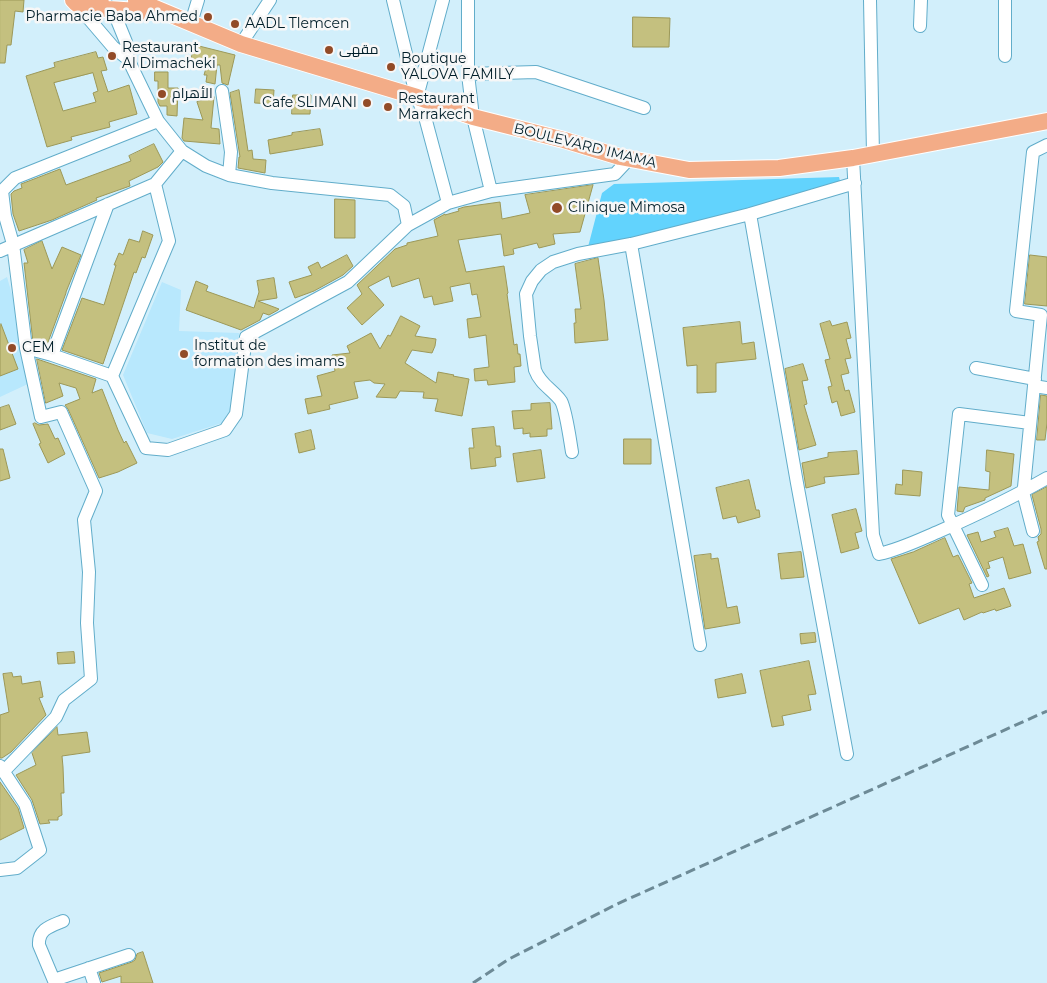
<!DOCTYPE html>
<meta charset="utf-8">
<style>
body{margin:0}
canvas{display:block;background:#d2effb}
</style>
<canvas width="1047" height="983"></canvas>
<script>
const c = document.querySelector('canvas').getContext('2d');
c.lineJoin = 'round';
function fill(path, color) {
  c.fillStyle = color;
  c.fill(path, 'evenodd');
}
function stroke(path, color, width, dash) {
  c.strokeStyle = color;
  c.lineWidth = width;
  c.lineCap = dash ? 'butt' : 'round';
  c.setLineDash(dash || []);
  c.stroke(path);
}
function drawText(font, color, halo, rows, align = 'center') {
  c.font = font + ' Montserrat,Cairo,sans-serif';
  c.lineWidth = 5;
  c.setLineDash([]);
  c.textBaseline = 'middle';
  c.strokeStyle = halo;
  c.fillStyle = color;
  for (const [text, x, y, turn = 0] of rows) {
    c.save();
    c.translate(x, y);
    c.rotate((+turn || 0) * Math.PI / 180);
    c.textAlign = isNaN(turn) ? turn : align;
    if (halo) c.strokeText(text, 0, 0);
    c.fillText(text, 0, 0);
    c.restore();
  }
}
fill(new Path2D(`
 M7,277L17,312L30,383L0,397V281Z
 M162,282L181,290L179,331L239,333L230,410L222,423L172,439L147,433L123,375Z`), '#b8e8fd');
fill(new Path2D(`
 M839,177L840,181C820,189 799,195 778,201C715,220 652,234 588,247L602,193L614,184Z`), '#62d3fd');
const building = new Path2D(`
 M0,0H24L23,12L15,11L11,45H7L5,63H0Z
 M633,17L670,18L669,47H633Z
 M195,45L235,55L228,85L222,83L220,65H217L215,84L206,82L207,75H204L206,68L190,64Z
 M96,52L98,58L103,57L107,70L101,71L108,92L129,85L137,114L109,122L110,127L71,137L72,140L47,147L26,76L55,67L54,63ZM93,73L98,91L93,93L96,102L63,111L54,83Z
 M155,72H168V88H178L177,116L167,115V106H160L158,102V81H155Z
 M256,89L274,90L273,104L255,103Z
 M239,90L248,151L252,150L253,159L266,160L265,173L238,168L239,157H240L230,93Z
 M293,95H311L310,114H292Z
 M214,97L211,128L219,129L220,144L184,141L182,138L184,118L203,120L197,102Z
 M320,129L323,145L270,154L268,140L292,135V133Z
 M154,144L163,162L158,167L129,181L130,186L96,198L97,200L52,220L19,231L13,214L11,194L14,191L22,188L21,184L60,169L66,185L131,161L129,156Z
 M593,185L580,232L553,234L555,244L539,248L537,243L513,249L514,254L504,256L501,234L458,240L466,272L504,266L508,293L507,294L514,345L517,344L518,354H520L521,366L514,367L515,382L488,385L487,380L475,381L474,369L489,367L486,335L469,338L467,319L481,317L477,294L472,295L470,283L450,287L453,301L434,305L432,296L424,298L419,278L392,287L389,276L368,287L384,305L362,325L347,308L362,294L357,285L395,249L407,245V243L438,236L434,220L445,214V215L459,211L458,209L464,207L500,202L502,219L530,213L525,195Z
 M335,199L355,200V238H335Z
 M143,231L153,235L145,258L142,257L136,273L134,272L103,364L62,350L82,298L104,305L116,265H114L119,253L123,255L129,239L139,242Z
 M42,241L52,269L62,247L81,255L66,292V293L47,345L33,342L24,263H28L24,250Z
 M347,255L353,266L343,275L314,291L295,298L289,282L312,275L308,267L318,262L321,268Z
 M1030,255L1047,257V306L1025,304Z
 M598,258L604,300L608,340L575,343L574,323H576L575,309H581L575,264Z
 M274,278L277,298L258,301L279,309L278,310L269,315L263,313L260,320L241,330L186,310L196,281L208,286L206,291L254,308L259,292L257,281Z
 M401,316L420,326L415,336L436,339L435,346L432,353L412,350L405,363L436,383L438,372L454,375L453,376L469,379L462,416L435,411L438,399L423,398L424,392L400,391L396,398L376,397L385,384L374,383L370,380L354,382L358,398L329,405L330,409L308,414L305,399L322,396L317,376L335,371L332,355L350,353L347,346L371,333L380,349L388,335L390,336Z
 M830,321L832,326L847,322L851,338L846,339L851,358L845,359L849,373L841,375L845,391L849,390L855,412L841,416L837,401L832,403L828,387L832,386L825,360L830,359L820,324Z
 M740,322L742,344L754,342L756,359L716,363V392L697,393V365L687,366L683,328Z
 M1,324L18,369L0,376V325Z
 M37,359L96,379L92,393L102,389L118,430L124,443L126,441L137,463L118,472L99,478L68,409L65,405L80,399L76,388L59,383L63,396L46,403Z
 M803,364L808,380L802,381L807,404L804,405L816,445L799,450L785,369Z
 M1041,395L1047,396V423L1045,440H1037Z
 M550,403L552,429H547V436L530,437V433L523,434V428L514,429L512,411L531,410V404Z
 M9,405L16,424L0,430V408Z
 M35,423L39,425L48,424L55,439L58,438L65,454L48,463L39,444L41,443L33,424Z
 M494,427L496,446H500L501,457L495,458L496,466L471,469L469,448H474L472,429Z
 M311,430L315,449L299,453L295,434Z
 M624,439H651V464H624Z
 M0,449H3L10,478L0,481Z
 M541,450L545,478L517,482L513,454Z
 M987,450L1014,454L1011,486L985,498V500L965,507L963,512L957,511L959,487L989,490L990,472L986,471Z
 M857,451L859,474L824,477L825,483L806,488L802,463L828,457V453Z
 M903,470L922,472L920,496L895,494L896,484L902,485Z
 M749,480L756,510H759L760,517L738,523L736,516L723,519L716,488Z
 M1047,487V569H1045L1037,542L1039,541L1038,537L1041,534V529L1032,495Z
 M856,509L862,531L855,533L859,548L841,553L832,515Z
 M1008,528L1014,546L1023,544L1031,573L1009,579L1003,557L988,562L990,568L986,569L989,576L987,577L967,535L978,532L981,542L996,537L994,532Z
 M945,538L953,557L958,555L972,583L969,584L974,598L1004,588L1011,606L996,611L995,609L983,613L982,612L964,620L959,608L919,624L891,559L913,552Z
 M801,552L804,577L781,579L778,554Z
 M711,554V559L718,558L727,608L737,606L740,623L705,629L694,556Z
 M815,633L816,642L801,644L800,634Z
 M74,652L75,663L58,664L57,653Z
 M809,661L816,694L808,695L811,710L782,716L784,725L772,727L760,671Z
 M12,673L13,677L21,676L22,684L40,681L43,697L39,698L46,715L11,752L2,758H0V715L9,712L3,674Z
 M742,674L746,693L718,698L715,680Z
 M57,727L58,735L87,732L90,752L62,756L63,767L64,793H61L62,815L58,817V820H48L50,823L40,824L32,800L16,775L36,765L32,753Z
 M0,782L18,808L24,828L0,840Z
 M143,952L153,983H121V976L102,982L99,973L132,962L135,960L137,954Z`);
fill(building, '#c4c07f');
stroke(building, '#9c9858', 1);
const minor = new Path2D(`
 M393,0L416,95
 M443,0L417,97L425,117L448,203
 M468,0V74L473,117L491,191
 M870,0L873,154
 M1005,0V56
 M107,5L115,15L126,42L128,59L158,121L182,151L206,166L229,175L272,183L390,195L404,206L408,225L348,282L246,337L236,414L225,430L168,450L146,448L112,376L169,241L155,184L182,151
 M78,6L113,47L128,59
 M191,23L198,0
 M920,26L921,0
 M241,44L270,0
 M468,74L536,72L644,108
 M222,91L231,152L229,175
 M853,158L873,535L879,554C901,549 919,540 940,531C976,515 1012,498 1047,478
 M750,214L797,483L847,754
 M408,225L448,203L491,191L615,174L629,159
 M631,244L700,645
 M0,251L155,184
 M52,355L108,204
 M976,368L1035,379
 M112,376L52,355L26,348L13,244L5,216L2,191L15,178L158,121
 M1034,386L1047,388
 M572,452C570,440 566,410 561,401C553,390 540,384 535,370L530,336L526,294L532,281L541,270L553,262L578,254L631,244L750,214L855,183
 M1033,531L1023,492L1024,487L1041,315L1016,311L1033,152L1047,145
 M982,585L948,515L959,414L1030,423
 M4,771L56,717L64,700L91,679L87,623L89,572L84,520L96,491L61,412L41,417L26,348
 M0,870L17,868L40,850L25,804L0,766
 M89,968L94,983
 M54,980L129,955
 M55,983L39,945C38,929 51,926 63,921`);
const major = new Path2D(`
 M73,0C81,10 91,11 101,3
 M136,0L241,44L417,97L473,117L564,140L620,157L689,170L779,168L853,158L1047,121
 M93,8L153,12`);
stroke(minor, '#62adca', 14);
stroke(major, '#fff', 18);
stroke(minor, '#fff', 12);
stroke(major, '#f3ac87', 16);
stroke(new Path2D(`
 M473,983L509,959L617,904L1047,711`), '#6d8a96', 3, [10, 5]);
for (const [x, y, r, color] of [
 [208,17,5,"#924b27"],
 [235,24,5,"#924b27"],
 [329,50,5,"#924b27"],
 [112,56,5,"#924b27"],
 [391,67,5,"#924b27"],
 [162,94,5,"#924b27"],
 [367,103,5,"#924b27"],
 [388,107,5,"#924b27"],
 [557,208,6,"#924b27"],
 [12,348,5,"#924b27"],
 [184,354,5,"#924b27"]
]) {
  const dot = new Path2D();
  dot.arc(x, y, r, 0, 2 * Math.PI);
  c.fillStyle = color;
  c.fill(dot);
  stroke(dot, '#f7f7f7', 2);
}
drawText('14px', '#001e29', '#f7f7f7', [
 ["Pharmacie Baba Ahmed",198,17,"right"],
 ["AADL Tlemcen",245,24],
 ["Restaurant",122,48],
 ["Al Dimacheki",122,64],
 ["مقهى",339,50],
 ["Boutique",401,59],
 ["YALOVA FAMILY",401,75],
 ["الأهرام",172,94],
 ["Restaurant",398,99],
 ["Marrakech",398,115],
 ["Cafe SLIMANI",357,103,"right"],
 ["Clinique Mimosa",568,208],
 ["Institut de",194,346],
 ["formation des imams",194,362],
 ["CEM",22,348]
], 'left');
drawText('14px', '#001e29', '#f7f7f7', [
 ["BOULEVARD IMAMA",585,146,14]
]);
</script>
